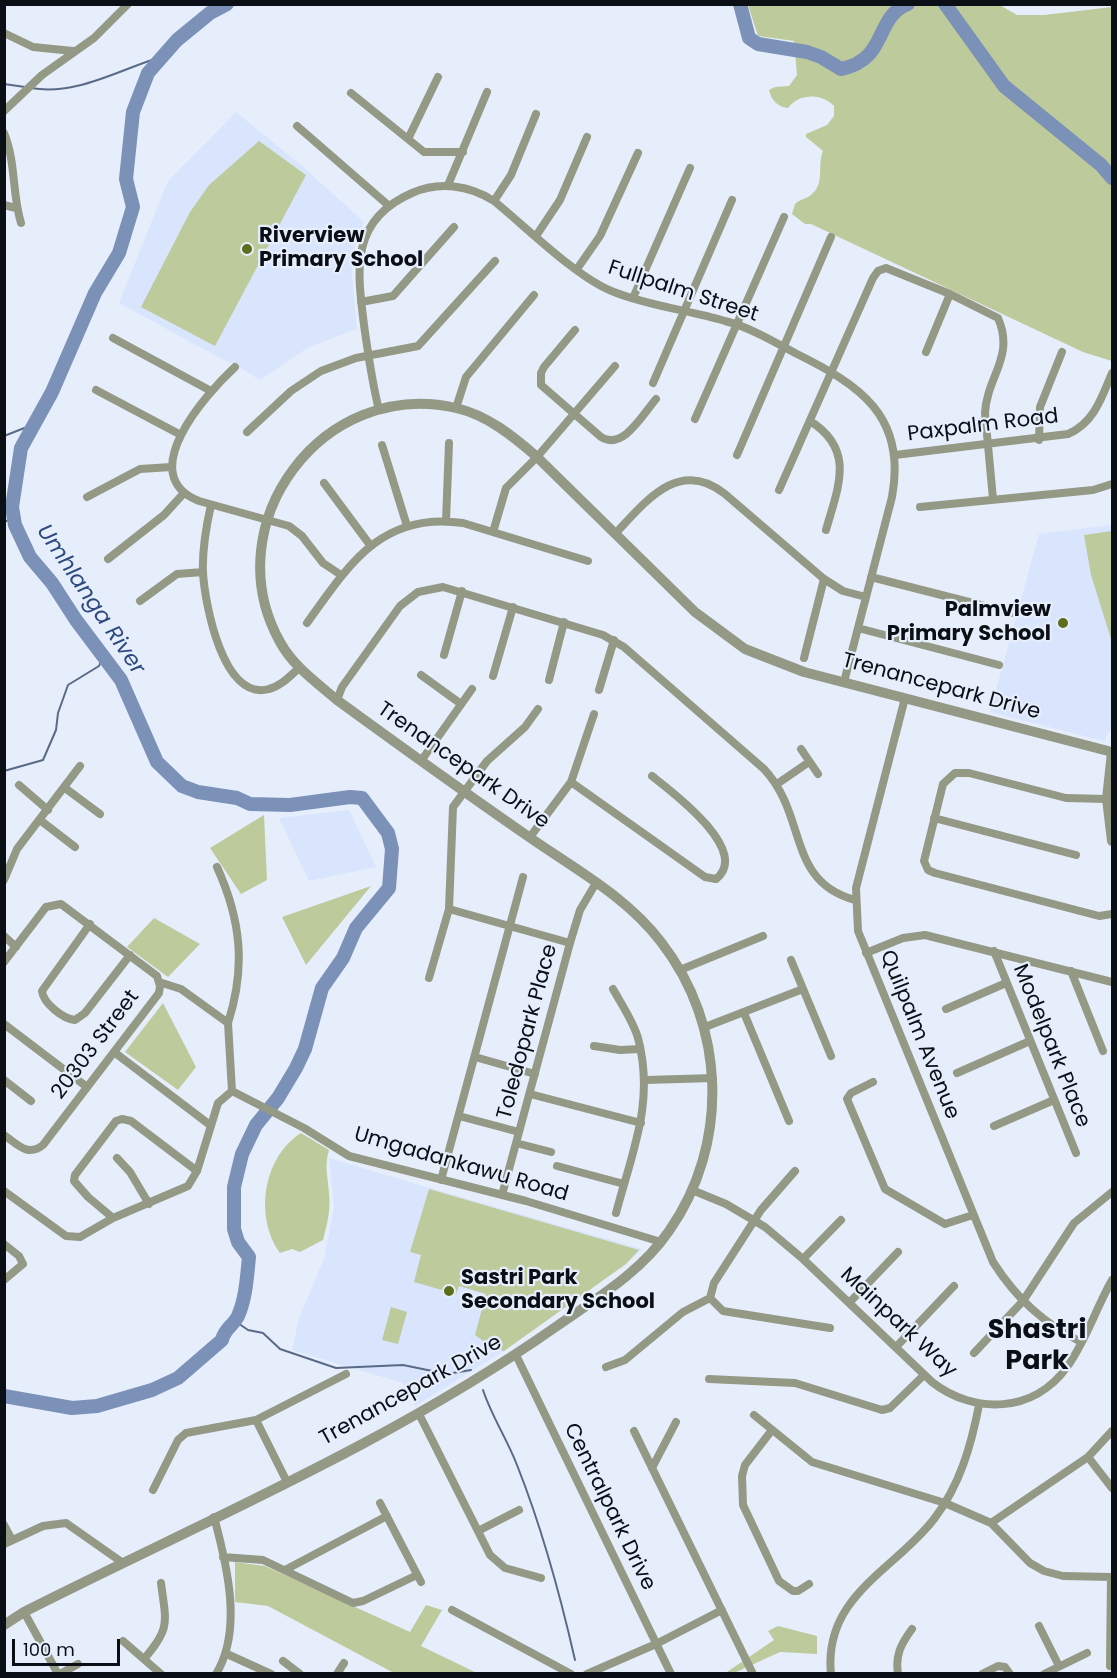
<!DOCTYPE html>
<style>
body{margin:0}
#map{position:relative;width:1117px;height:1678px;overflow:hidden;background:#e6eefc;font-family:Poppins,sans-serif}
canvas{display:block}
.frame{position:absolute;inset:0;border:6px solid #0a0e15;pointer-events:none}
.scale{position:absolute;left:12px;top:1639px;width:108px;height:27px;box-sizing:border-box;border:3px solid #0a0e15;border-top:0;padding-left:8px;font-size:18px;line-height:21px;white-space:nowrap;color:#0a0e15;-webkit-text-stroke:4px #e6eefc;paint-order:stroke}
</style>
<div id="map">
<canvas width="1117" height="1678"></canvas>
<div class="frame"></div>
<div class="scale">100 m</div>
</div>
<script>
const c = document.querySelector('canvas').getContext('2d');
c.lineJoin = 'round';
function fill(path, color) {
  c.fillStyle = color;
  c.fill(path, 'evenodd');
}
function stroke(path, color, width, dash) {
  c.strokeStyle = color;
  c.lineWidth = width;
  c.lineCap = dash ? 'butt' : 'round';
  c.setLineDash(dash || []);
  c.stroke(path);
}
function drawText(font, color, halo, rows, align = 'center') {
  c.font = font + ' Poppins,sans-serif';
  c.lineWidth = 4.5;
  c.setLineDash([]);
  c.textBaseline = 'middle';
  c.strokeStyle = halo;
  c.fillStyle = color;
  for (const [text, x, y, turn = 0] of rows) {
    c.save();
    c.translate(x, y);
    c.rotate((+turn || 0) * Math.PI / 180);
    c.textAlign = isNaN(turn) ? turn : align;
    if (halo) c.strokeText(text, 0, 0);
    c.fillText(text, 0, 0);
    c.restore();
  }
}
fill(new Path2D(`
 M236,112L302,166L364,222L356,239L352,273L357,329L309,347L260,380L231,362L229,363L119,303L168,181Z
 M1112,525V727L1104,741L990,712L1039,534Z
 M349,810L376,867L309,881L279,818Z
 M329,1158L426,1187L642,1249L626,1264L504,1351L415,1406L403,1383L292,1350L299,1318L324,1259L334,1208Z`), '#d8e5fd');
fill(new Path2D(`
 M998,4L1017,15H1044L1112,7V361L1083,352L811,224H805L792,214L795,204C800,199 807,199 812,194C825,183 817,165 823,151L806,137V134L827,125L834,116V106C822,93 799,93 788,108C778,107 771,100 769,90L775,87L789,86L797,75L794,41L758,36L748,5Z
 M259,141L306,175L215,346L141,307L190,212L209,185Z
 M1112,531V642L1091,575L1084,535Z
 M264,815L267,880L241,894L210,848Z
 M371,886L306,965L282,917Z
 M154,918L200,944L168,977L127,947Z
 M163,1003L196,1067L178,1090L125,1052Z
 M301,1133L329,1150C324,1166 328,1177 329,1193C331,1209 327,1225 323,1240L300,1252L292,1249L280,1253C254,1217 263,1157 301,1133Z
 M429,1189L639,1250L626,1264L504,1351L489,1345L475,1335L486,1294L459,1286L456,1294L414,1282L421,1255L410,1252Z
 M391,1307L407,1312L398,1344L382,1340Z
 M235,1562L265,1566L410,1632L426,1605L442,1610L421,1646L477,1673H394L268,1606L235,1602Z
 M778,1626L817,1636V1654L780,1652L734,1673L724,1674L774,1640L768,1631Z`), '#bdca9c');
stroke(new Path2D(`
 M4,84L25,87
 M31,88C76,96 118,70 161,57
 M4,436L32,425
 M4,522L15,517
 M4,771L43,760L56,730L58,713L68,685L99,666L103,656
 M235,1321L248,1330L263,1333L280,1349L336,1368L403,1365L447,1374L471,1370
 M483,1390C492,1417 507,1439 517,1465C542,1528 560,1594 575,1660`), '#596a87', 2);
stroke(new Path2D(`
 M740,4L749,38L758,44L807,52L821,57L841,69C888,60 874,17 908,4
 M945,4L1004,86L1101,165L1112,178
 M4,1396L72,1408L97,1406L152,1390L178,1378L222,1340C224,1329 234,1325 238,1316C246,1298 247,1276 249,1257L238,1242L234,1229V1187L242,1154L256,1125L278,1098L296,1068L305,1049L322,988L343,958L356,928L389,888L392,849L388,833L362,798L350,797L290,805L250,804L237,798L198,792L182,786L157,762L121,680L76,620L52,583L30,557L15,525L12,507L21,448L52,392L95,293L119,253L133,207L126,179L133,112L148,73L177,40L210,13L227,4`), '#7b91b8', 14);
stroke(new Path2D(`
 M4,33L33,47L73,51
 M351,93L424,152H463
 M4,111L42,75L94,38L128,4
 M297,126L388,205
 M4,133C16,162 12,194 21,223
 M408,139L438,77
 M448,185L487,92
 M494,201L511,175L536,114
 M4,205L16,208
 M536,236L560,200L587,137
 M577,269L600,236L638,153
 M633,298L690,168
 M361,302L393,296L454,227
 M575,330L544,367L541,373V385L601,437C623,451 643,414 656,399
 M113,338L211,391
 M926,352L950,294
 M235,367C206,394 133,475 199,501L289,526L302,536L323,563L341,575
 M653,383L732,200
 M96,390L181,435
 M456,408L466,377L534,295
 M379,410C372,382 368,354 364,325C357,269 350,220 412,193C439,181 469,185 494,201C525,226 578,279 614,292C649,306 688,310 725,321C749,327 773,341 795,353C860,385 907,416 892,497L844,682
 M695,419L784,217
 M810,421C856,450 838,487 826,530
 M247,432L291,391L321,371L356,358L418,346L495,261
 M1039,440L1040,407L1062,352
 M382,445L407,526
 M737,455L831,237
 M895,455L1068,434C1094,423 1102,397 1112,373
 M324,483L370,545
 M779,490L873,278L878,271L886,268L950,294L998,318C1015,357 987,376 985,413L993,499
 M87,497L140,469L171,467
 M211,505C206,527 202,550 203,573C205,604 223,702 269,689C281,686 290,676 299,668
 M920,507L1093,490L1112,484
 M446,521L449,443
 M493,532L506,488L537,457L615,366
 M615,534C645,502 679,457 725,494L824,579L843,591L866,597
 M108,559L164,515L184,493
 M871,577L1012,613
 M140,601L177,574L203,572
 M307,623C348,566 381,511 463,523L588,561
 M858,628L999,665
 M444,655L462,591
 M804,658L824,579
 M421,675L461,704
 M493,676L513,607
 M549,680L564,622
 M599,690L614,640
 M905,698L856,888L858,931L993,1262C1016,1298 1043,1323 1081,1342
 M337,700L342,687L400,606L418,592L443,587L603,635L624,647L764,769C808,816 786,881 855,900
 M801,749L818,774
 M421,761L472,689
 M571,782L705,877L716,879C752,851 671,791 652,776
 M777,784L809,762
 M19,785L48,810
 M65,788L100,814
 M1107,799L1066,798L969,773H955L943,784L924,861L928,870L935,873L1099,916L1112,914
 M934,818L1076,855
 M40,820L75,847
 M530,837L571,782L594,714
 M217,867C241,920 246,967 228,1023
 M4,880L17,849L80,766
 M449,909L570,943
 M90,924L42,991C43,1003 63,1019 75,1020L85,1013L130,955
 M4,936L16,947
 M994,951L1076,1153
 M866,953L903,938L925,935L1112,982
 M791,960L831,1056
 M4,962L46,907L61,904L157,976L160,986L159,993L43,1145C28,1157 18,1145 4,1135
 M680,970L763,936
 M1071,971L1103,1051
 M429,978L449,909L453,807L487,761L525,727L538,709
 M159,982L181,989L228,1023L232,1091
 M613,989C622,1005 633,1021 638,1038C655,1102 632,1152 616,1213
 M946,1009L1006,983
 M744,1013L789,1121
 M4,1024L87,1087
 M705,1027L803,989
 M594,1046L620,1050L640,1049
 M114,1052L210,1125
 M475,1057L535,1074
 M957,1073L1030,1041
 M4,1080L31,1101
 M646,1080L713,1078
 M873,1082L851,1093L847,1099L885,1189L945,1224L973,1215
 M530,1094L641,1123
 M459,1116L519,1132
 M994,1126L1054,1100
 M516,1143L551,1152
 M117,1158L130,1172L149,1204
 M557,1166L624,1184
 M795,1171L761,1210L714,1283L710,1298L723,1311L830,1328
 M441,1180L523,877
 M692,1190L726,1204L765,1227L803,1259L932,1382C974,1415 1034,1413 1067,1367C1086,1341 1096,1308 1112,1280
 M4,1191L66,1236L80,1237L113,1218L188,1186L197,1171L218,1103L232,1091L304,1128L349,1156L526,1201L661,1242
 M502,1195L570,943L580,910L596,883
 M113,1218L88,1197L74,1181L75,1175L116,1121L122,1119L131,1121L197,1171
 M4,1244L19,1256L23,1264L4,1280
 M803,1259L841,1220
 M849,1303L898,1252
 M896,1347L954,1286
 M974,1353L1023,1301L1074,1223L1112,1192
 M516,1355L671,1674
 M606,1367L625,1360L683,1312L710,1298
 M709,1379L795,1383L882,1410L890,1408L924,1375
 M419,1414L490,1555L505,1568L541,1578
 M754,1415L812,1462L945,1503L991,1523L1030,1563L1044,1571L1063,1576L1112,1577
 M256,1420L287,1482
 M772,1430L745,1465L742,1476L743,1505L779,1581L793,1591H798L809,1584
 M634,1431L753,1674
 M1088,1457L1112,1488
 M652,1468L676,1422
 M153,1490L178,1440L186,1433L256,1420L346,1374
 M380,1503L421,1582
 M214,1517C227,1565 243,1630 216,1674
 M991,1523L1088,1457L1112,1431
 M4,1525L12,1540
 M478,1531L519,1510
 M4,1544L43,1526L66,1523L123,1563
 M223,1557L263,1560L353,1603L363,1601L417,1575
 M285,1570L387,1516
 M452,1610L571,1674
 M24,1612L58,1674
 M1039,1626L1059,1666
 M123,1641L161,1674
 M227,1654L271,1674
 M144,1659C171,1628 166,1622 161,1583
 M283,1661L300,1674
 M1110,1666L1111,1577
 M60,1674L78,1664
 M337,1674L344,1663
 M587,1674L656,1644L722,1610
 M831,1674C823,1596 895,1570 934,1519C960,1485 971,1446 979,1405
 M898,1674C895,1655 901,1644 912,1629
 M982,1674L998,1666L1005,1667L1010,1674
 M1044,1674L1087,1653`), '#939985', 8);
stroke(new Path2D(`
 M1112,752L1107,799L1112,841
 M4,1625L24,1612C204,1521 392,1442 557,1326C597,1298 641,1272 669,1231C730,1144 726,1025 661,942C627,897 575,869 529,837C464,792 400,746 337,700C316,682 293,666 280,642C214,524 323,377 456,408C487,415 513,436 537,457L695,612L745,649L804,672L1112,752`), '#939985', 10);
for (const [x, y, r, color] of [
 [247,249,6,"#5d6e1a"],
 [1063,623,6,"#5d6e1a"],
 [449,1291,6,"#5d6e1a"]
]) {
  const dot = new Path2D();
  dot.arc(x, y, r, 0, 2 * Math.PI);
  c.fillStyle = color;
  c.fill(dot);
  stroke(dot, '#e6eefc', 2);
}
drawText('bold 21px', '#0a0e15', '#e6eefc', [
 ["Riverview",259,237],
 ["Primary School",259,261],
 ["Palmview",1051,611,"right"],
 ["Primary School",1051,635,"right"],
 ["Sastri Park",461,1279],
 ["Secondary School",461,1303]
], 'left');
drawText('21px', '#0a0e15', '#e6eefc', [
 ["Fullpalm Street",683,292,18],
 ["Paxpalm Road",983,426,-7],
 ["Trenancepark Drive",941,687,15],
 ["Trenancepark Drive",463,766,35],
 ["Toledopark Place",528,1032,-75],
 ["Quilpalm Avenue",919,1035,68],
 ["20303 Street",96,1045,-53],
 ["Modelpark Place",1051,1046,68],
 ["Umgadankawu Road",461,1165,16],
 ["Mainpark Way",898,1323,43],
 ["Trenancepark Drive",411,1391,-29],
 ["Centralpark Drive",609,1507,64]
]);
drawText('italic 22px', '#2e497e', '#e6eefc', [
 ["Umhlanga River",90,600,56]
]);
drawText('bold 27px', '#0a0e15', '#e6eefc', [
 ["Shastri",1037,1331],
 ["Park",1037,1362]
]);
</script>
